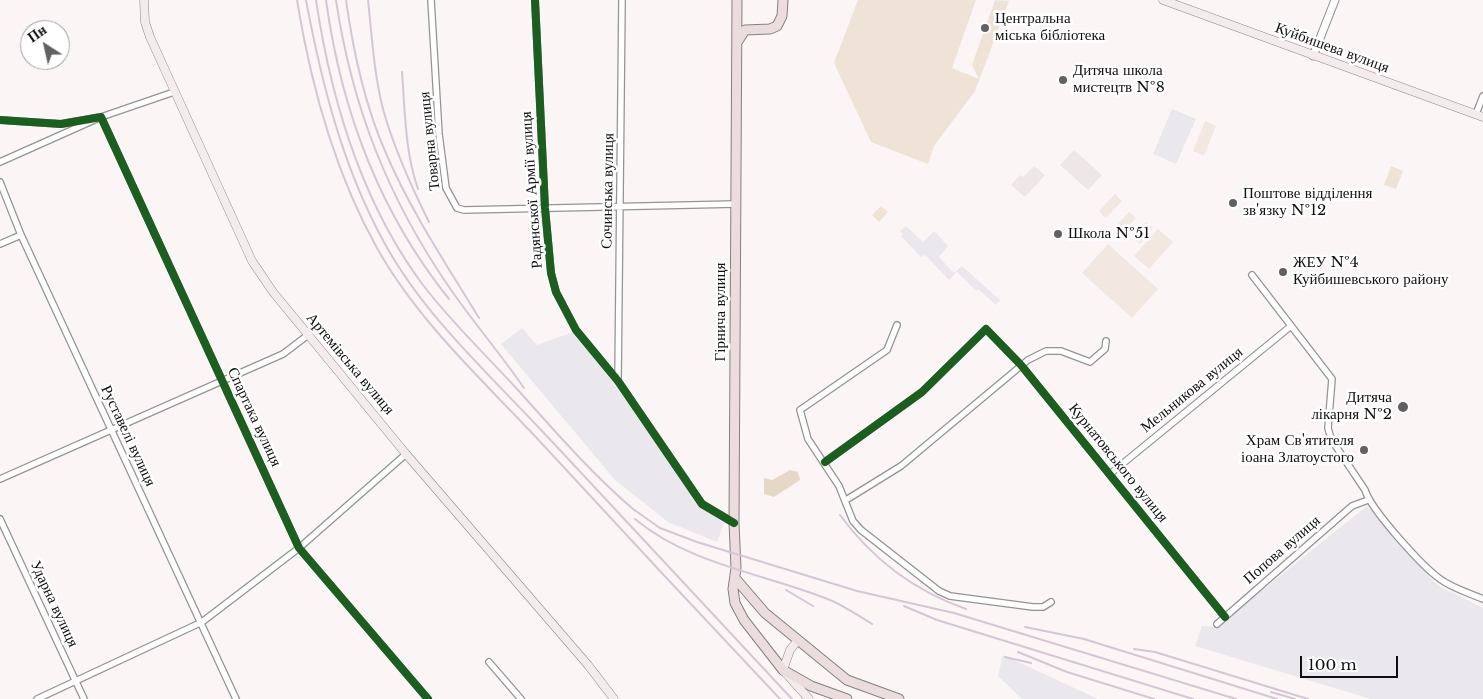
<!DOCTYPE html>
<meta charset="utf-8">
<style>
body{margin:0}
#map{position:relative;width:1483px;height:699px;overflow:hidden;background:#fbf5f6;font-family:"Libre Baskerville",serif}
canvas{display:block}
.north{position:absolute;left:20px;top:20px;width:50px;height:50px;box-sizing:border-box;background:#fff;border:1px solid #9f9f9f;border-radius:50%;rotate:325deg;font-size:14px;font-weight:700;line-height:20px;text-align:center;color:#0f0f0f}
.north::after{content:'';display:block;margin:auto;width:18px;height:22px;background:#626060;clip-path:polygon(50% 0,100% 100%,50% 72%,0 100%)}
.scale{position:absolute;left:1300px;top:656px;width:98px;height:22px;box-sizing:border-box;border:2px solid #0f0f0f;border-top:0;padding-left:6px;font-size:15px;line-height:18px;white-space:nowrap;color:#0f0f0f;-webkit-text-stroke:4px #fff;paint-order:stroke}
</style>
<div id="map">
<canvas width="1483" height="699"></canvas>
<div class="north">Пн</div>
<div class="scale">100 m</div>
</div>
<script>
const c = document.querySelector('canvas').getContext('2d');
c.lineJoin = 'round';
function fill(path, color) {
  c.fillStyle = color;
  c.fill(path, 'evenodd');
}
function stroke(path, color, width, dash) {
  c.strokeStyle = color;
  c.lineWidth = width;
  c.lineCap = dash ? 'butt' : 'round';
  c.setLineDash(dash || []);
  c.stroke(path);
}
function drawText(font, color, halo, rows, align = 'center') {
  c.font = font + ' "Libre Baskerville",serif';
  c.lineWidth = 5;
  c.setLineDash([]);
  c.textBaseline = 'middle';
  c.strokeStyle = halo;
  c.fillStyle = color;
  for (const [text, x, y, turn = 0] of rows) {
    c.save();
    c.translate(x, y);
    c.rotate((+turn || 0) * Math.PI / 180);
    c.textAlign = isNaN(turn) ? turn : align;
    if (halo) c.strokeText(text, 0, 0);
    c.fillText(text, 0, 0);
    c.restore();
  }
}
fill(new Path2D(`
 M1172,109L1196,119L1176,164L1153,154Z
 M906,226L923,242L934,231L948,246L939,257L954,273L962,266L1000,300L996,305L978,289L976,291L957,272L949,280L925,255L921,257L901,236L903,234L900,231Z
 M522,328L537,345L576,331L704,510L724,523L717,542L668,522L615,480L501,344Z
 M1367,506L1437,585L1483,608V699H1371L1195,646L1202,626L1216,627Z
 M1003,655L1098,699H1022L998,676Z`), '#eae8ec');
fill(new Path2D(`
 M858,0H976L952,68L979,79L972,65L995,0L1009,1L975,91L934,146L928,164L871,142L834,63Z
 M1391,166L1403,171L1396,189L1384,185Z
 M881,206L888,212L879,222L872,215Z`), '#efe3d7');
fill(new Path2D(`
 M790,470L798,472L800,480L774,497L764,494V478L772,480Z`), '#e6d8c6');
fill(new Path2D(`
 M1205,121L1216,126L1204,156L1193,151Z
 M1115,194L1122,201L1106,218L1099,211Z
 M1129,212L1136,218L1124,231L1117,225Z
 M1146,222L1153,228L1140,244L1132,237Z
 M1158,229L1173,242L1149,269L1134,256Z
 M1108,244L1158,289L1132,318L1082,273Z`), '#f3e7e1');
fill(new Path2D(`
 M1074,150L1102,175L1088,190L1060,165Z
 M1034,166L1045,175L1025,197L1011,185L1020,175L1023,177Z`), '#efe6e8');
const minor = new Path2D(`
 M431,0L439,134L446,188L457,208L464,210L736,204
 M535,0L545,208L551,273L556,292L576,330L618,381L702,504L734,523
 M1476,114L1483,96
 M0,120L61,124L101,117L299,548L428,699
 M0,162L101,117L174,92
 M0,182L21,235L236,699
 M0,244L21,235
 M1252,275L1332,379L1328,428L1331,439L1365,490C1371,510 1422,566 1440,579C1452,588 1469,593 1483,599
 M897,325L887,350L800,410L808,439L839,486L853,521L861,530L939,591L950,596L1033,607H1043L1051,602
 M618,381L622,0
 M825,462L922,392L986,329L1021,365L1225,617
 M1110,474L1291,326
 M0,479L283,354L308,335
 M846,500L901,466L1028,360L1046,351H1061L1090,362L1105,349L1106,341
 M0,519L84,699
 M1217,624L1352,506L1368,500
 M489,662L521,699
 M37,699L202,622L299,548L406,454`);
const tertiary = new Path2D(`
 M1313,56L1335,0`);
const secondary = new Path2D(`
 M144,0L145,22L150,37L252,261L273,292L406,454L588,665L614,699
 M1163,0L1483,117
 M798,640L790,650L783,670L809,699`);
const primary = new Path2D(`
 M737,0L734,523L736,568L733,589L735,603L744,620L783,670L811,686L847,699
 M738,41L745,30L770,29L777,26L782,16L783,0
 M735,578L765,613L847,680L899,699`);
stroke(minor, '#959393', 8);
stroke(tertiary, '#959393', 9);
stroke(secondary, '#8c898a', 9);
stroke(primary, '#838080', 11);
stroke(minor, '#fefefe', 5.5);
stroke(tertiary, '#fefefe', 7);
stroke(secondary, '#f4ecec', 8);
stroke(primary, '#ebdcde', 9);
stroke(new Path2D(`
 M297,0C311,86 334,171 377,248C416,318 478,376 533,434C615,523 697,611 780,699
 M306,0C322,85 343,168 385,244C424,315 487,372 542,431C626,520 709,610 792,699
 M316,0C331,100 362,203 423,285C451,322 486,355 517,389C554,430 591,473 633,509L660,528L697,542L857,591L954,613L1236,699
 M326,0C341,109 380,213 449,299
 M336,0C352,107 388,198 449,287C473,322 500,353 524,388
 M346,0C353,50 365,105 385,151C410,210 446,264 479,318
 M368,0C372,37 374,74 383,109C394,149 411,186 429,222
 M402,72C405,111 405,152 418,189
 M840,515C872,559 915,591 966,609
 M635,519C689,564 761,573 825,598C842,604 857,615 872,624
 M786,590L813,606
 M904,606L937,620L1193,699
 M1025,627L1084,639L1277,699
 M1134,649L1155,652L1308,699
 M1018,652L1067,672L1154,699
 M1005,657L1031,663
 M1271,692L1295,699`), '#d6c6d5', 2);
stroke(new Path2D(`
 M535,0L545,208L551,273L556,292L576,330L618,381L702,504L734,523
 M0,120L61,124L101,117L299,548L428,699
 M825,462L922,392L986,329L1021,365L1225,617`), '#1b5e20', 8);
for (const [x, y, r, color] of [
 [985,28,5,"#626060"],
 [1063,80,5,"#626060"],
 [1233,203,5,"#626060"],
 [1058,234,5,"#626060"],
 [1283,272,5,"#626060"],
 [1403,407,6,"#626060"],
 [1364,450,5,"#626060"]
]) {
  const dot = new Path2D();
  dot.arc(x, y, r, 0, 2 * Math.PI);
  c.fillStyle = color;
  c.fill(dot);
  stroke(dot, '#fff', 2);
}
drawText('15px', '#0f0f0f', '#fff', [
 ["Центральна",995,19],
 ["міська бібліотека",995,36],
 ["Дитяча школа",1073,71],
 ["мистецтв №8",1073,88],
 ["Поштове відділення",1243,194],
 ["зв'язку №12",1243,211],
 ["Школа №51",1068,234],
 ["ЖЕУ №4",1293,263],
 ["Куйбишевського району",1293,280],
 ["Дитяча",1392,398,"right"],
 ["лікарня №2",1392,415,"right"],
 ["Храм Св'ятителя",1354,441,"right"],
 ["іоана Златоустого",1354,458,"right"]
], 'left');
drawText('15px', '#0f0f0f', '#fff', [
 ["Куйбишева вулиця",1332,48,20],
 ["Товарна вулиця",430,141,-96],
 ["Радянської Армії вулиця",532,190,-94],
 ["Сочинська вулиця",608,191,-89],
 ["Гірнича вулиця",721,312,-90],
 ["Артемівська вулиця",350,364,50],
 ["Мельникова вулиця",1192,390,-39],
 ["Спартака вулиця",254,417,65],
 ["Руставелі вулиця",128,436,65],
 ["Курнатовського вулиця",1118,463,51],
 ["Попова вулиця",1282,550,-41],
 ["Ударна вулиця",54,604,65]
]);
</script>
